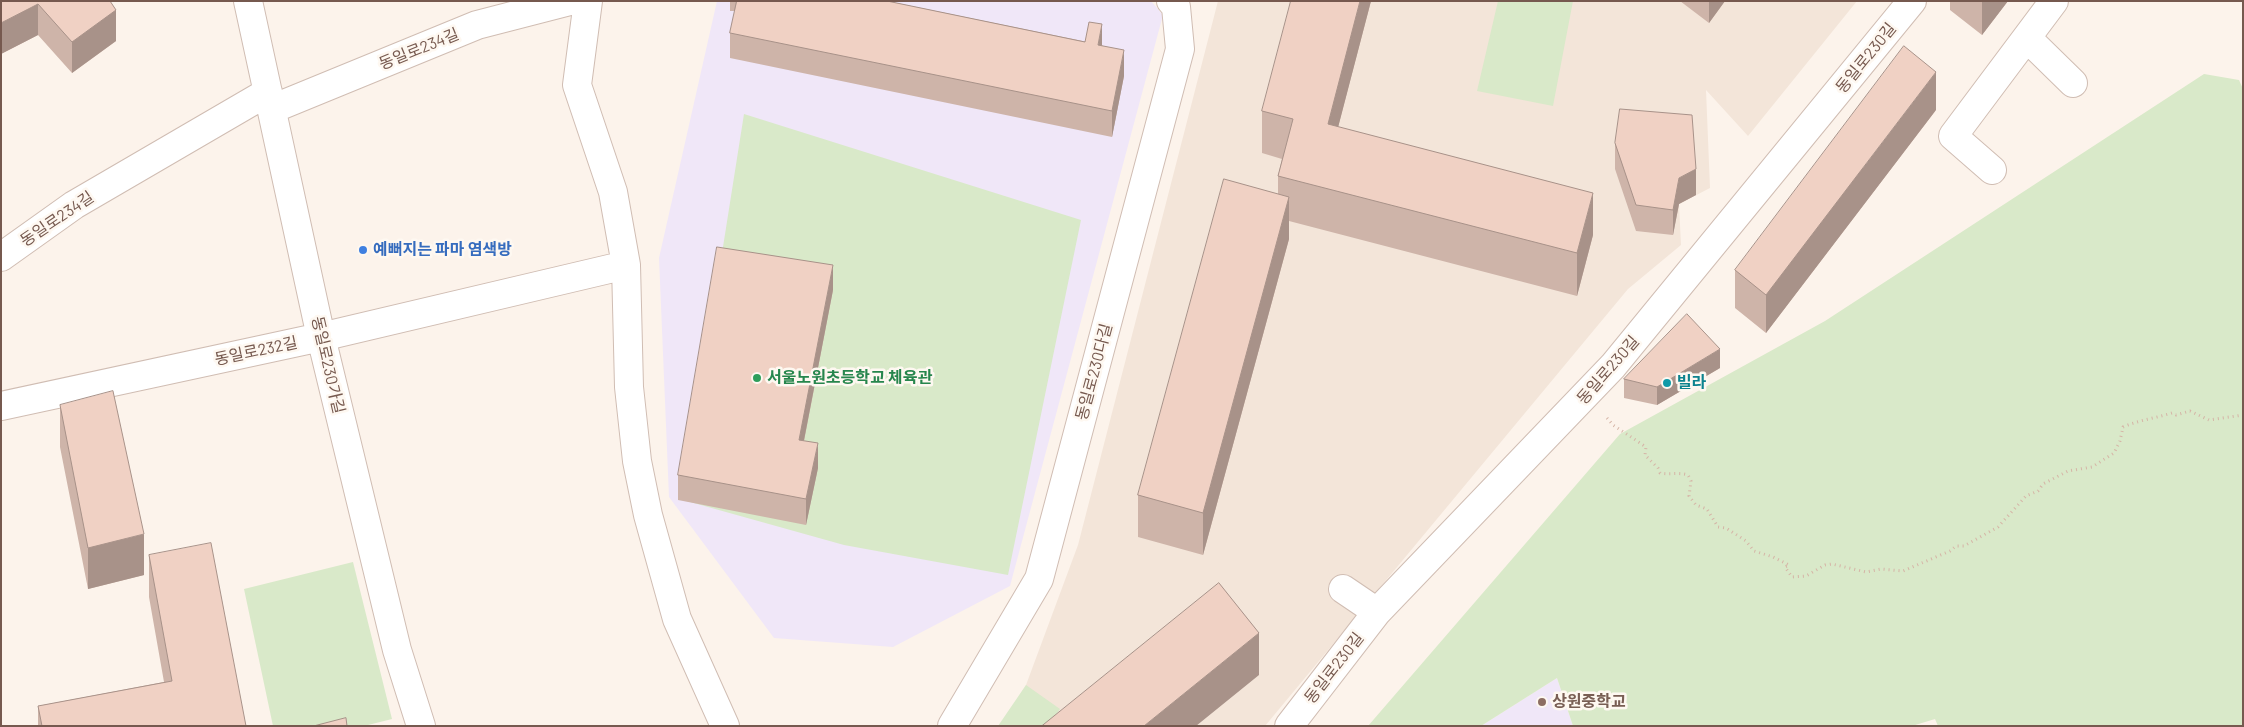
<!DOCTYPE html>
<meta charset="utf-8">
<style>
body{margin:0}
#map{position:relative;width:2244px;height:727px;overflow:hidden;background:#fcf3eb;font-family:Barlow,sans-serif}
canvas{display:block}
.frame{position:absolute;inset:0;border:2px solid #76594f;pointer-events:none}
</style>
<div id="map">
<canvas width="2244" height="727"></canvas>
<div class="frame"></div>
</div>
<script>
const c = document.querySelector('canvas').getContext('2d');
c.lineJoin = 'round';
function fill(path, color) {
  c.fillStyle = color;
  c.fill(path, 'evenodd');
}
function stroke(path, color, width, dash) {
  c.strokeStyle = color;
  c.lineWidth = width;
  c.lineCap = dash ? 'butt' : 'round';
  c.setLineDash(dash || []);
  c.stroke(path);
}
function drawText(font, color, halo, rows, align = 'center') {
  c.font = font + ' Barlow,"Noto Sans KR",sans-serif';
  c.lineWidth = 5;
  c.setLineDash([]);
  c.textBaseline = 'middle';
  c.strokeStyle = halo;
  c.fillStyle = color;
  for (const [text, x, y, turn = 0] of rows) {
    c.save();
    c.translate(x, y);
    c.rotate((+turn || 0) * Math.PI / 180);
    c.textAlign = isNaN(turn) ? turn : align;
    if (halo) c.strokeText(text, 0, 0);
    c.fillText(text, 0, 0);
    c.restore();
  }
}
fill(new Path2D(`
 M1218,1H1857L1748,136L1706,90L1710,188L1679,204L1681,245L1628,289L1265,726H1000L1026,685L1078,545Z`), '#f3e5d9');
fill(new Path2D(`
 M717,1H1151L1163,15L1010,586L893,647L774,638L669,497L659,258Z
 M1557,678L1573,726H1481Z`), '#f0e7f8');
fill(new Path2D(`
 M1498,1H1573L1553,106L1477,91Z
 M2204,74L2239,80L2243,89V726H1938L1935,719L1912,726H1573L1557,678L1481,726H1368L1620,434L1825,321Z
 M744,114L1081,220L1008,575L844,545L683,500Z
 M353,562L392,719L364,726H273L244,589Z
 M1026,685L1060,709L1048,726H998Z`), '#d9e9c9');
const minor = new Path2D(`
 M248,1L321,337L397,650L421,726
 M588,1L577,85L613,192L626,265L629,387L637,461L648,515L677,619L725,726
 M2027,38L2073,83
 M272,109L477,25L570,1
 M1992,170L1953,136L2054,1
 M1,257L74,205L268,92
 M1,406L321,337L626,265
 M1343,589L1377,612
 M952,726L1039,579L1180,49L1176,7L1171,1
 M1289,726L1377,612L1613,366L1912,1`);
stroke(minor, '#d0bdb3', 30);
stroke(new Path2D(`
 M1607,418L1613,425L1646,447L1645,455L1658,468L1660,473C1670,475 1678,472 1688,475L1691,481L1689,496L1696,505L1707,509L1718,527L1726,528L1746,541L1754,551L1773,557L1789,565L1785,567L1792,577L1806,576L1825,565L1832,564L1866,572L1881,569L1903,571L1950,551L1956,546H1964L1998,527L2026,496L2038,491L2043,484L2068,471L2092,467L2114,453L2120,441L2123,427C2139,420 2156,418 2172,413L2176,415L2190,411L2209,420L2243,415`), '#d5b4a6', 3, [1, 4]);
stroke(minor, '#fff', 28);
fill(new Path2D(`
 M1,1L116,10V41L72,73L38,35L1,54Z
 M730,1H887L1102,45L1124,76L1112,137L730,58V33L735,11H730Z
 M1371,1L1338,127L1593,235L1577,296L1289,221V239L1203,555L1138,537V495L1278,194V176L1282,159L1262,153V111Z
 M1680,1H1725L1709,23Z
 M1950,1H2008L1982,35L1950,10Z
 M1936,110L1766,333L1735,308V270Z
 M1615,143L1696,195L1679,204L1673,235L1636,231L1615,169Z
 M833,290L804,441L818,468L806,525L678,500V475Z
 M1720,368L1657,405L1624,398V379Z
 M60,405L144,575L88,589L60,447Z
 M149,555L246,726H38V706L164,682L149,597Z`), '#ceb4a9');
fill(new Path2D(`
 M1360,1H1371L1328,166V124Z
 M1709,1H1725L1709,23Z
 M1982,1H2008L1982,35Z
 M38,4V35L1,54V23Z
 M116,10V41L72,73V42Z
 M1102,24V50L1098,45Z
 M1124,50V76L1112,137V111Z
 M1936,72V110L1766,333V295Z
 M1696,169V195L1679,204L1673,235V210L1679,178Z
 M1593,193V235L1577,296V253Z
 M1289,197V239L1203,555V513Z
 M833,265V290L799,466V440Z
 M1720,349V368L1657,405V387Z
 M818,443V468L806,525V499Z
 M144,534V575L88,589V548Z
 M1259,633V675L1196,726H1144Z`), '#a89289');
const building = new Path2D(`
 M1,1H110L116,10L72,42L38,4L1,23Z
 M737,1H887L1085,42L1089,22L1102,24L1098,45L1124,50L1112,111L730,33Z
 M1291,1H1360L1328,124L1593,193L1577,253L1278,176L1293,119L1262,111Z
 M1904,46L1936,72L1766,295L1735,270Z
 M1620,109L1692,115L1696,169L1679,178L1673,210L1636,205L1615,143Z
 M1224,179L1289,197L1203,513L1138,495Z
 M717,247L833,265L799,440L818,443L806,499L678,475Z
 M1687,314L1720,349L1657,387L1624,379Z
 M113,391L144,534L88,548L60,405Z
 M211,543L246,726H42L38,706L172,681L149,555Z
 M1219,583L1259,633L1144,726H1042Z
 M346,718L347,726H314Z`);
fill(building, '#f0d1c4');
stroke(building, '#a89289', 1);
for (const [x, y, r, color] of [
 [363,250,5,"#3f7fe0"],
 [757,378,5,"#2e9e5b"],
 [1667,383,5,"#0f9aa8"],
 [1542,702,5,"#8d6e63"]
]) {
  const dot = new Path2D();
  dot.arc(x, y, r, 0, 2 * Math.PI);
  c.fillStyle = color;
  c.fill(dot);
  stroke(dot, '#fef8f1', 2);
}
drawText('16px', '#76594f', '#fef8f1', [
 ["동일로234길",419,49,-22],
 ["동일로230길",1866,58,-51],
 ["동일로234길",57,219,-34],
 ["동일로232길",256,351,-12],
 ["동일로230가길",328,365,77],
 ["동일로230길",1608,370,-49],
 ["동일로230다길",1094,372,-75],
 ["동일로230길",1334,668,-52]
]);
drawText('bold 16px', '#366cbe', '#fef8f1', [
 ["예뻐지는 파마 염색방",373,250]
], 'left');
drawText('bold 16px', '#27864d', '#fef8f1', [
 ["서울노원초등학교 체육관",767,378]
], 'left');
drawText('bold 16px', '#0d838f', '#fef8f1', [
 ["빌라",1677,383]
], 'left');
drawText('bold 16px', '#785e54', '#fef8f1', [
 ["상원중학교",1552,702]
], 'left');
</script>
